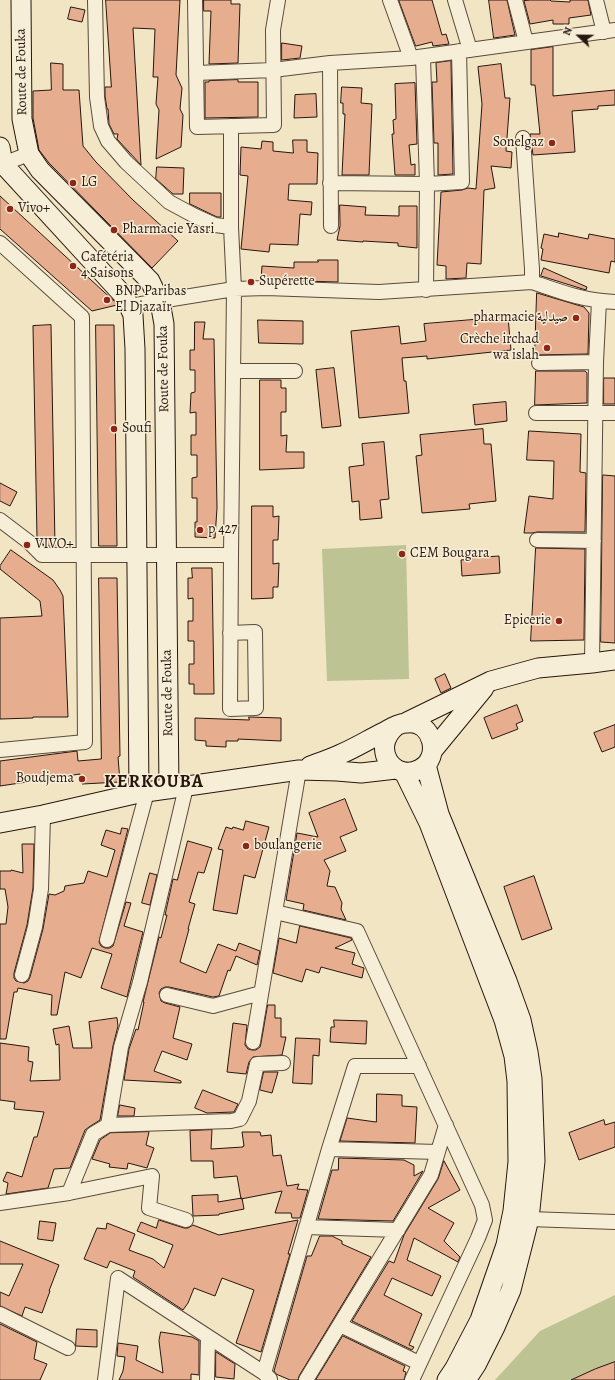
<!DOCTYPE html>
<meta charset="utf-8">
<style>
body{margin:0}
#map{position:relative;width:615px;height:1380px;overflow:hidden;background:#f2e5c3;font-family:Alegreya,serif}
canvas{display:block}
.north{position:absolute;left:559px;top:16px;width:40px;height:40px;-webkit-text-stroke:3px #f7eed8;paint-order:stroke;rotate:292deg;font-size:11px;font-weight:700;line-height:16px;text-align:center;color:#27160e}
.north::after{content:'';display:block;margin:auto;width:14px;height:18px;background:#27160e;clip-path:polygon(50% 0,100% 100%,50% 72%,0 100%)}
</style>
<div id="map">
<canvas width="615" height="1380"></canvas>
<div class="north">N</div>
</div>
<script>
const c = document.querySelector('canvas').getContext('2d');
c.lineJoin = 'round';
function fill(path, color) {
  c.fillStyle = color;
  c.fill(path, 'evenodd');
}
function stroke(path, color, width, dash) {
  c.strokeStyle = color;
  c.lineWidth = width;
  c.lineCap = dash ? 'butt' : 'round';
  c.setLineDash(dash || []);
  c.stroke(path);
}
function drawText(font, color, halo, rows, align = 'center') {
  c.font = font + ' Alegreya,Amiri,serif';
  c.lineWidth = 3;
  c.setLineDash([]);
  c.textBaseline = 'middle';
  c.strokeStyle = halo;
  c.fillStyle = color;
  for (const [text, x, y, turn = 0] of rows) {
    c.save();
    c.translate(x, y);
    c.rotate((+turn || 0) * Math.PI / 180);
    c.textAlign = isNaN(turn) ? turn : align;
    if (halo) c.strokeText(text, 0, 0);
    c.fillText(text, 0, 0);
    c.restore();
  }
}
fill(new Path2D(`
 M406,545L409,679L327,681L322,549Z
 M615,1295V1380H495L540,1331Z`), '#bdc392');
const building = new Path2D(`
 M106,0H180L176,75L182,88L180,109L183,115L181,147L156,159L159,110L156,104L158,77H153L155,29L133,28L141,165L117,139L118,134H114L109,124L108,109H107L105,96V87H111Z
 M204,0H231V4H240L238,63L209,64L211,11H204Z
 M399,0H432L442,35L446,34L449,44L433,46L432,42L416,46Z
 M489,0H507L515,35L494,38Z
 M531,0H550L551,1L570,2V0H588L591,15L569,18V24H553V20L530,24L524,1Z
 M71,7L85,10L82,22L68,19Z
 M282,43L302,46L300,58L282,60Z
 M553,47V96L615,90V105L598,106V109L572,111L575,152L533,155L530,134H540L535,85H531V50Z
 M451,61L453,174L438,175V143H434L432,82H437L436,63Z
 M51,63L63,64V90H79L83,146L96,162L133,200L178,241L152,268L49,163L39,150L33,118V91L51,90Z
 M501,64L505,98H510L506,151L512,152L511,168L491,166L495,188L484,190L481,264L467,263L466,278L446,279V266L437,265L441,192L462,190L468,188L476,189L482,104L478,67Z
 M238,80V82H258V117L205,118V82H209V81Z
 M415,83L417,144L409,145L411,165L415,164V175H395L392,134H394L393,120L396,119L395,84Z
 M342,87L362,88L361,103L372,104L369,175H342L345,114H343V103H341Z
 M316,94L317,117L294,118L295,95Z
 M293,140H307V152L318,153L317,184H289L288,200L312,202L311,215L300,214L298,245L270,244L269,252L241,249L248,176L240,175L241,147L261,149L262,141L273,142V151L293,153Z
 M157,167L184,168L183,194H173L156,179Z
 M190,193H221V217H217L190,204Z
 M0,196L116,303L117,305L92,311L0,229Z
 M340,205L366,207L365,215L399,216V206H417V248L398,246V243L363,241V242L337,240L340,226Z
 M559,233L588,239L589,234L615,239V262L611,261L609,273L541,260L543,249L541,248L544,234L558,237Z
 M318,260H338V282L261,280L262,266L294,268V262H318Z
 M544,268L587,287L586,290L541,276Z
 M537,293L584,307L589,313L588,354L535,355Z
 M508,317L511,350L427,359V356L402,358L404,381H406L409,413L359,418L351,331L399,326L401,344L426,341L424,324Z
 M258,320L303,321V344L259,343Z
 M195,322H205L203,339H214L217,508L215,538L195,537V522H197V498H192V478L197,477V455H191V435H196V412L190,413L191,393L195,392V370H190V350H194Z
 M51,325L55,546H45L37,538L33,326Z
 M96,325H114L117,546H99Z
 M334,368L341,426L322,428L316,370Z
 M536,371H585L587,373V403L535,405Z
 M604,378H615V404H604Z
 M260,380H281V388H286V412H281V436L287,435L286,452H304V468L260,470Z
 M506,402L507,421L475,425L473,405Z
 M483,429L484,444H491L496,501L469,504L470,509L422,513L416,456L422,455L420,435Z
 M529,431L581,434L580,472L586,473L585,532H537L532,533H524L529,496L553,499L554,461L527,460Z
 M384,442L389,499L380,500L382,518L360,520L359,501L352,502L349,467L364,465L362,444Z
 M603,475L615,476V643L601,642Z
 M0,483L17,492L10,506L0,501Z
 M252,506H273V517L279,516L278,540H273V564L279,563L278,587H273V598L252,599Z
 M536,548L585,549L584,640L531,641Z
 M11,550L53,580L60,590L63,596L64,618L68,717H33V718L0,719V618L42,616L40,601L0,569V566Z
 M483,551L484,557L499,556L500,573L462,576L461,560L472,559L471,552Z
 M192,568H212L214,694H194V684H189V664H194V641H188V621H193V598L188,599V578H192Z
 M99,578H117L120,756L118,757L120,782L82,784L80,774L0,786V761L77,751L78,761L101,759Z
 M445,674L451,688L441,693L435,679Z
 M517,705L523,721L516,724L518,729L492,739L484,718Z
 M249,717L281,718V741L238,739V741H226V747L206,746V741L195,740V718L249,720Z
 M615,725V747L602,752L594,733Z
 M345,799L357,830L340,837L346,851L324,860L330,871L327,886L335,887L342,903L341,909L346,920L303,910L304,904L286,900L297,833L318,837L309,813Z
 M246,821L269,827L255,878L244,875L237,914L213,910L223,850L218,849L226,827L232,829L233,827L243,830Z
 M122,828L128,829L99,942L101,946L105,948H110L113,946L126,902L131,903L124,926L143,932L127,997L101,988L112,954L92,948L81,978L65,972L57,1015H51L52,995L18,988L17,992H14L6,1039H0V924H6L8,907L5,889H0V871H11V870L23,873L22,844H34L33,888L27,925L14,973V978L16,981L24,983L28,981L30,977L43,929L49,894L55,895L64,891L65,886L84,883L88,871L107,877L115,850L101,845L106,830L120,834Z
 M188,841L212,848L204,873L198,872L189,902L195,904L188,929H189L180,962L206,973L218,944L236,951L239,943L260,951L257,965L236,956L230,971L228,970L219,996L213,997L169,987H165L161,989L159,993L161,1001L165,1003L180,1007L173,1038L192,1044L187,1060L162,1051L154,1071L181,1081V1083L124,1080L129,1049L136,1029L138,1030L144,1002H143L159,937L161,938L167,915H165L173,879L177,880Z
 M150,873L157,875L150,905L142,903Z
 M534,876L552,929L522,940L504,887Z
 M300,926L351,938L352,940L335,948L355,953L352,964L364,968L362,978L321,967L319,973L306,969L302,982L273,973L279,938L296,943Z
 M268,1005H275V1018H281V1037H286L282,1055L253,1057L249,1062L246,1074L227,1072L233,1023L247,1025L245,1045L248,1049L252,1050H256L260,1047L261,1043Z
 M117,1018L118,1026L113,1046L100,1120L89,1127L85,1130L70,1168L54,1169L48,1188L6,1194L8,1183L3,1181L7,1172L22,1177L34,1137H37L44,1112L14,1109L15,1102L0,1100V1043L29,1047L28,1061L33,1062L30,1081L60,1080L59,1044L56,1045L53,1029L69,1026L73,1048H92L89,1022Z
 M334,1020L367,1021L366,1044L330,1042L331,1027H334Z
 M296,1038L320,1039L319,1056L313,1055L312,1084L293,1083Z
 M264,1072H278L272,1093L260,1090Z
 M203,1090L238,1104L234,1112L207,1113L195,1108Z
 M377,1094L402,1095V1106L417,1107L415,1143L340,1141L347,1118L376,1122Z
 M120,1105L135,1108L134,1116H118Z
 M604,1120L605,1125L615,1122V1147L579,1160L569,1133Z
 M212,1130L211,1149L243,1147V1146H244L242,1132H260L261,1136L271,1135L273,1156L281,1155L287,1186L299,1184L297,1189L308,1190L300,1218H292L291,1213H275L282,1191L241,1199L237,1176L214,1178L213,1161H191L190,1131Z
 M149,1132L146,1145L154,1148L147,1168L128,1163L127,1169L109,1167L110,1164L92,1159L100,1140L110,1133Z
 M339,1158L404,1160L414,1165V1176L423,1171L393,1221L318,1219L332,1170H338Z
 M444,1161L460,1190L428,1208L454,1223L444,1241L460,1257L458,1262L414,1238L407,1260L441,1276L432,1296L392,1278L384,1295L422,1314L409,1345L414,1347L412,1350L352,1321L389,1261L394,1263L404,1235L438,1179Z
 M218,1195V1202L242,1198L244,1209L219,1214V1215L193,1216L192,1196Z
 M159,1220L184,1228H188L193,1225L219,1235L298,1220L288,1254H290L261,1352L236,1343L254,1290L222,1278L215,1296L194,1288L188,1303L183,1310L133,1277L135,1271L110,1261L107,1268L84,1259L97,1228L106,1229L107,1223L135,1234L129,1250L153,1259L164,1268L173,1245L137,1231L141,1222L156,1228Z
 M40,1221L56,1223L53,1241L38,1239Z
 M320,1236H332L342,1241V1244L371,1257L299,1376L298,1380H290L276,1374L274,1371L307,1256H311Z
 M0,1241L59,1265L49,1291H50L42,1313L25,1307L22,1316L0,1306V1292L9,1296L23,1264H0Z
 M0,1324L37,1342L34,1359L47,1364L40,1380H0Z
 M77,1329L97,1330V1347L76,1346Z
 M161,1332L192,1337L199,1341V1375L191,1374V1380H119L123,1371L125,1357L117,1356L118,1343L138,1346L136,1360L163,1373L159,1341Z
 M343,1336L405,1366L403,1371L406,1372L404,1380H316Z
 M216,1352L235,1364L234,1379L216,1377Z
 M615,1362V1380H571L595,1369Z`);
fill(building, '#e7ad8f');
stroke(building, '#27160e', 1);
const minor = new Path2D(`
 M95,0L97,97L101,126L108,141L126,162L169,202L195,216L215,225L231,227
 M195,0L197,127L274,125L273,30L278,0
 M390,0L411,58
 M455,0L470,50
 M515,0L526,42
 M596,0L604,32
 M423,57L427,184L426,290
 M330,63L331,226
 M196,73L273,70L330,63L411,58L615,30
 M0,165L29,154
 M330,183L427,184L462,182L459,51
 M0,243L82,317L85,742L0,750
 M532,282C561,292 584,301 615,302
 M129,306L234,289L266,288L379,292L532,282V269L523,138
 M539,363L596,362
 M233,371H295
 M536,413H615
 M0,520L29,542L42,555H231
 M537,540L594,541
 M230,633L255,632L256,708L230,709L231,555L234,289L231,227V126
 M592,663L596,362L599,301
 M275,912L357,931L482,1205L485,1220L478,1238L412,1380
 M107,940L147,792
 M22,975L35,927L41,889L43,815
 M167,995L213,1006L261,993
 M253,1042L299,770
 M108,1125L231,1121L240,1119L249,1101L257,1064L283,1063
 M329,1149L438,1152
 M69,1193L93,1134L108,1125L121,1047L140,982L186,787
 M0,1203L69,1193L152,1176L149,1208L186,1220
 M529,1219L615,1222
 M306,1227L398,1230
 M0,1314L68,1348
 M340,1325L419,1363
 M264,1373L329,1149L355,1066H419
 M105,1380L118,1278L264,1373L270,1379
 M207,1380L208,1337
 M306,1380L431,1175L446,1125`);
const secondary = new Path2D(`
 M21,0L22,119L29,154L40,170L150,281L160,302L164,324L169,789
 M0,147L3,164L125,297L133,315L135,349L139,793
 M407,722L491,681L538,668L592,663L615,660
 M433,750L484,688
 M426,765L439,814L507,981L521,1020L528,1052L532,1079L535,1161L529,1219L511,1290L495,1327L476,1365L466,1380
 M310,766C320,762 331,759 341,754C355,748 368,740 382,733C390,729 398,723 407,723C433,720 442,758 420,769C395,783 369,749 396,726
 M404,772L429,823L504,1020L514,1056L517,1081L518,1162L513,1211L506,1245L480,1320L455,1368L447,1380
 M0,823L43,815L139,793L299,770L337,771L361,773L396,769`);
stroke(minor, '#5a4a3b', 16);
stroke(secondary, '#27160e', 21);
stroke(minor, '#f7eed8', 14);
stroke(secondary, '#f7eed8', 19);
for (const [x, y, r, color] of [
 [552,143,4,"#8f2418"],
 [73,183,4,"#8f2418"],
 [10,209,4,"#8f2418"],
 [114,230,4,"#8f2418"],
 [73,266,4,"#8f2418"],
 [251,282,4,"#8f2418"],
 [107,300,4,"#8f2418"],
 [576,318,4,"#8f2418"],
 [547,348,4,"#8f2418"],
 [114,429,4,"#8f2418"],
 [200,530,4,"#8f2418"],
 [27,545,4,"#8f2418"],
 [402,554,4,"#8f2418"],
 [559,621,4,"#8f2418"],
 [82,779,4,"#8f2418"],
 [246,846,4,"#8f2418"]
]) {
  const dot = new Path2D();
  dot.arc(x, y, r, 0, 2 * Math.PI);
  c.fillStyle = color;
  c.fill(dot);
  stroke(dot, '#f7eed8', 1.5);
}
drawText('14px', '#27160e', '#f7eed8', [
 ["Route de Fouka",22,72,-91],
 ["Route de Fouka",164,369,-91],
 ["Route de Fouka",168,693,-91]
]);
drawText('14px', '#27160e', '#f7eed8', [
 ["Sonelgaz",544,143,"right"],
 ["LG",81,183],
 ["Vivo+",18,209],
 ["Pharmacie Yasri",122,230],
 ["Cafétéria",81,258],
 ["4 Saisons",81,274],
 ["Supérette",259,282],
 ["BNP Paribas",115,292],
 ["El Djazaïr",115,308],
 ["pharmacie صيدلية",568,318,"right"],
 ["Crèche irchad",539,340,"right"],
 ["wa islah",539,356,"right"],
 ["Soufi",122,429],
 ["p 427",208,530],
 ["VIVO+",35,545],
 ["CEM Bougara",410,554],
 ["Epicerie",551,621,"right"],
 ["Boudjema",74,779,"right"],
 ["boulangerie",254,846]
], 'left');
c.letterSpacing = '1px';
drawText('bold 18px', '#27160e', '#f7eed8', [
 ["KERKOUBA",154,783]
]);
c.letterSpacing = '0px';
</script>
